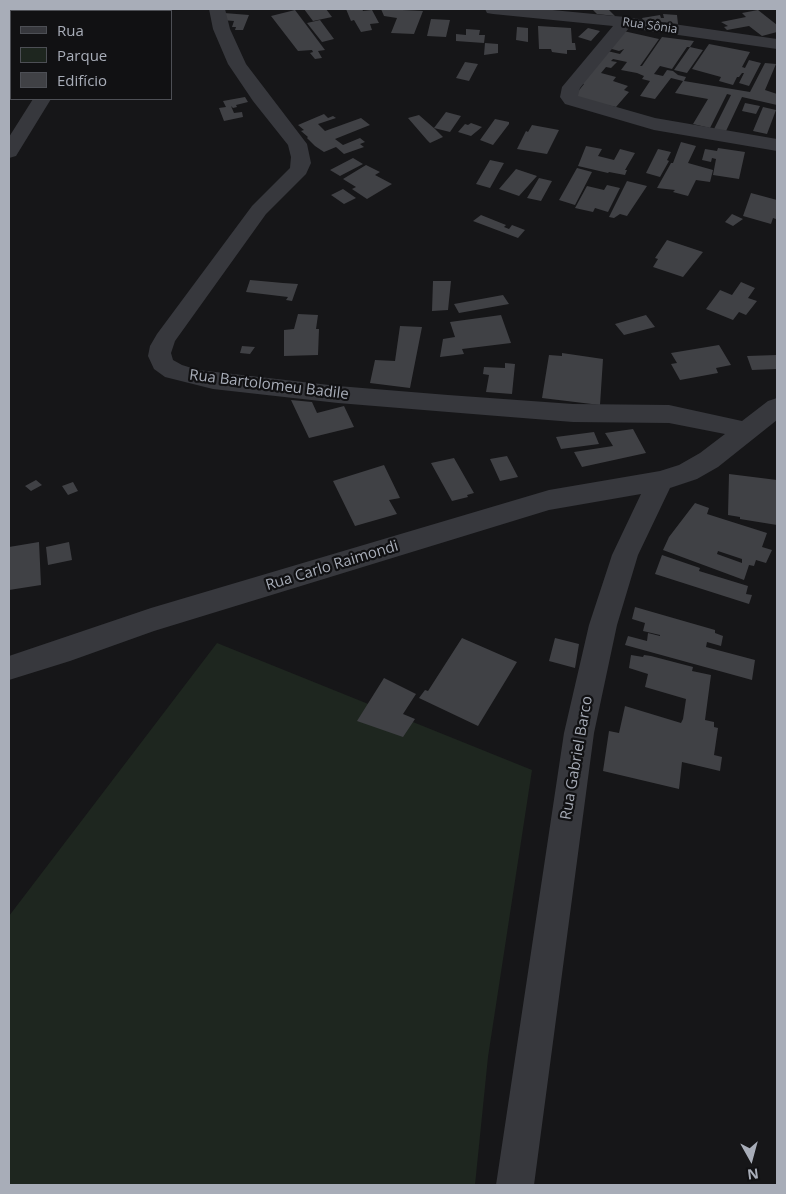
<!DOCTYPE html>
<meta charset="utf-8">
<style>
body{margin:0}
#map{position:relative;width:786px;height:1194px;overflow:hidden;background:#161618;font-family:"Open Sans",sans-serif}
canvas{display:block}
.frame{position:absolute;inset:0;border:10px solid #a8adb8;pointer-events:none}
.legend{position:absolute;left:10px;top:10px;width:162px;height:90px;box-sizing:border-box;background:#111113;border:1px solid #4d4f55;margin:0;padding:6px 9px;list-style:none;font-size:15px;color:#a8adb8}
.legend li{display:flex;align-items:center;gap:10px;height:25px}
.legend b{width:25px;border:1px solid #4d4f55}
.north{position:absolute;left:726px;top:1134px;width:50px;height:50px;-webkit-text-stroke:4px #111113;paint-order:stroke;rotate:173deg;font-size:14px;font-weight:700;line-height:20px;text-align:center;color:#a8adb8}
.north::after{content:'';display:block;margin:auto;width:18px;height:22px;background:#a8adb8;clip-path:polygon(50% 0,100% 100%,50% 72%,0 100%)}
</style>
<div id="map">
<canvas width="786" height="1194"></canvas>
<div class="frame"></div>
<ul class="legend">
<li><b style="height:6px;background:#37383d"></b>Rua</li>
<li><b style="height:14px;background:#1e261f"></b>Parque</li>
<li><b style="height:14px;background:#404145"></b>Edifício</li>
</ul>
<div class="north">N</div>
</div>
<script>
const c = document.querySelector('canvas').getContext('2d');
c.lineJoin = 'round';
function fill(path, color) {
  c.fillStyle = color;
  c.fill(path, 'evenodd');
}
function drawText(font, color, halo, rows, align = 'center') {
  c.font = font + ' "Open Sans",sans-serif';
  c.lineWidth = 4.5;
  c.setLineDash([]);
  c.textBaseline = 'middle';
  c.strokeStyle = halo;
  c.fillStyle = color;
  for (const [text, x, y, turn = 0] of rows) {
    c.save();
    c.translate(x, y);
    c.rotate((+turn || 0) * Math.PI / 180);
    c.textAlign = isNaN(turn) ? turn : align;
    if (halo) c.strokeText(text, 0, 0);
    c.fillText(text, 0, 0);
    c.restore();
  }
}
fill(new Path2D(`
 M217,643L532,770L488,1057L475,1185H9V916Z`), '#1e261f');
fill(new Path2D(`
 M304,9H326L332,17L313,21Z
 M346,9H362L363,11L372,10L379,23L370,24L372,30L361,32L354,20L351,21Z
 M381,9L423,11L414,34L391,33L397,18L384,16Z
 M592,9H608L615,16L597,14Z
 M295,10L325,50L318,51L322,58L315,59L310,53L313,52L312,50L298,51L271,16Z
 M758,10L777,25V32L762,36L749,26L727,30L724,27L728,26L721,22L746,17L742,13Z
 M224,13L249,15L243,30H235L236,27H232L234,21L221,20Z
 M663,14L677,15L678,24L643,20L642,18L660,15L661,18H664Z
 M431,19L450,20L446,37L427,36Z
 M320,20L334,39L322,42L307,23Z
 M538,26L571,28L572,43H575L576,50H567V54L559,53L552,52L551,49H539Z
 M517,27L528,28V42L516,40Z
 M588,28L600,31L591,41L578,37Z
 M466,29L480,30L479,35H485L484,43L456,41V34L466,35Z
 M619,30L659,39L640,66H642L662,37L694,41L690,47L703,50L687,73L674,70L690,47H687L672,69L660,66L654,74L663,76L667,70L673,71L678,75L686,77L684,81L750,92L765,63L776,64L765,90L777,94V105L742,97L726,131L714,129L731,95L727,94L710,128L693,124L708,99L675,93L683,81L671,78L655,99L640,96L650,81L642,79L644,76L637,73L621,70L627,62L613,59L611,61L617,62L611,68L606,67L601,73L616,77L613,81L628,86L624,90L629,92L616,107L573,98L584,84L576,81L603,50L620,54L624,49L619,51L605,47Z
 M485,43L498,44V53L484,55Z
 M709,44L750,52L742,67L745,68L749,60L761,63L749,86L739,83L744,73H742L739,77H737L733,85L719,81L721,77L692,69Z
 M465,62L478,64L469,81L456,78Z
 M245,97L248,102L236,105L237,107L233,108L231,106L234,113L242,112L243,117L224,121L219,108L226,107L223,101Z
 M745,103L760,106L756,114L742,111Z
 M763,107L776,110L767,134L753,131Z
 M446,112L461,116L450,132L434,128Z
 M324,114L328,118L333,116L336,118L318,124L325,131L361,118L370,125L335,139L343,145L360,138L365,142L360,144L364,147L344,154L336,147L324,152L315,146L307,138L308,137L301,131L304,130L298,125Z
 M419,115L435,129L443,137L430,143L427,140L408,118Z
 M495,119L509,122V124L493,145L480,140Z
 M471,123L482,127L471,136L458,132L465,124L468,125Z
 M532,125L559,130L547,154L517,149L526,131L528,132Z
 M681,142L696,146L688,163L713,170L710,182L696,180L688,196L673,192L675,190L657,188L671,163H673Z
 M586,146L602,149L598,156L614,160L620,149L635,153L625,170H627L625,175L609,172L608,173L578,166Z
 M718,148L745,152L739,179L713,175L716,159L712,158L711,162L702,160L705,149L717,151Z
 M658,149L671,152L667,160L669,161L660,177L646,173Z
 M353,158L363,164L340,176L330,170Z
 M490,160L504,163L490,188L476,184Z
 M366,165L380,172L375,175L392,184L367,199L352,189L356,187L343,179Z
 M577,168L592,172L575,205L559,200Z
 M516,169L537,176L519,196L499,189Z
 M539,178L552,181L541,201L527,198Z
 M627,181L647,186L627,216L620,214L614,218L609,217Z
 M607,185L620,188L608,212L595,208L593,212L575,208L587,186L604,190Z
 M343,189L356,198L344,204L331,195Z
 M751,193L777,200V217L776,219L773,218L771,224L743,216Z
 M732,214L743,219L733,226L725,222Z
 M481,215L506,225L504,227L509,229L512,225L525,230L518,238L473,221Z
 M667,240L703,252L683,277L653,267L658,259L655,258Z
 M250,280L283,283L298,284L292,301L286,300L288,297L246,292Z
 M433,281H451L448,310L432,311Z
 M741,282L755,288L748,298L757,301L746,315L739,312L733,320L706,309L720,290L732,295Z
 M503,295L509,304L459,313L454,304Z
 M298,314L318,315L316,329H319L318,355L284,356V330L294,329Z
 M501,315L511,343L462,349L464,354L440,357L443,339L455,337L450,322Z
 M646,315L655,327L624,335L615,324Z
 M400,326L422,327L410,388L370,383L375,360L395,361Z
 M719,345L731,365L716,368L718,373L680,380L671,364L677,363L671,353Z
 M242,346L255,347L250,354L240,353Z
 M562,353L603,359L600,405L542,398L549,355L562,356Z
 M777,355V369L752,370L747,356Z
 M505,363L515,364L512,394L486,392L489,375L483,374L484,367L505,368Z
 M291,400L312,402L317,413L344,406L354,427L309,438Z
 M633,429L646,453L582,467L574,452L613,446L605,433Z
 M594,432L599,444L561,449L556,437Z
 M507,456L518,477L500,481L490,459Z
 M454,458L474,493L467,495L468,497L452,501L431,463Z
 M384,465L400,498L389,500L397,514L355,526L333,481Z
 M729,474L777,480V525L740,519V517L728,515Z
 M36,480L42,485L31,491L25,486Z
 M73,482L78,491L68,495L62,486Z
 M695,503L709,508L707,514L767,533L762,547L772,550L766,563L756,560L754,566L749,565L744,580L663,550L669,537ZM718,551L742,559V563L717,554Z
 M39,542L41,585L9,590V547Z
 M69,542L72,560L48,565L46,547Z
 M662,555L700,568L699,571L748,586L746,594L752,595L749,604L655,574Z
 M635,607L715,630V633L723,636L721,646L707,642L706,647L755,660L752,680L625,645L628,636L647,641L648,633L660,636V635L643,631L645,623L632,619Z
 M462,638L517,662L478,726L419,698L425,690L428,691Z
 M555,638L579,644L575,668L549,661Z
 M631,655L643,657L644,655L651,656L693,667L692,671L711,675L705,720L714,722V727L718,728L714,755L722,757L720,771L682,762L679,789L603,771L609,731L619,733L625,706L681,723L683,719L686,699L645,687L648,674L629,668Z
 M384,678L416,694L403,714L415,719L403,737L357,721Z`), '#404145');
fill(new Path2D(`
 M209,9H225L230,29L246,64L307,144L311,163L306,174L266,214L175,341L171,353L173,360L182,365L198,370L338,386L448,395L573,404L669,405L742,421L768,401L777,398V420L718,467L697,479L670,488L638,555L617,625L594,733L534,1185H496L564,733L589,625L612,555L641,494L549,510L154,631L70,661L9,680V656L151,608L549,490L660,471L679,465L700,453L725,434L669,423L573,422L485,415L338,403L213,389L165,377L154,369L148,356L150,346L157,334L252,206L290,168L291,157L288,145L253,101L228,64L213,29Z
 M485,9H542L625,17L777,39V49L629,28L580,88L578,96L655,118L777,139V151L654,130L565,104L560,97L562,87L613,26L493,14L487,13Z
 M9,61H11V71H9Z
 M33,99H51L16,156L9,158V137Z`), '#37383d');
drawText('12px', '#a8adb8', '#111113', [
 ["Rua Sônia",650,26,8]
]);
drawText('15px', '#a8adb8', '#111113', [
 ["Rua Bartolomeu Badile",269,385,7],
 ["Rua Carlo Raimondi",332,566,-17],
 ["Rua Gabriel Barco",577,758,-80]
]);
</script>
